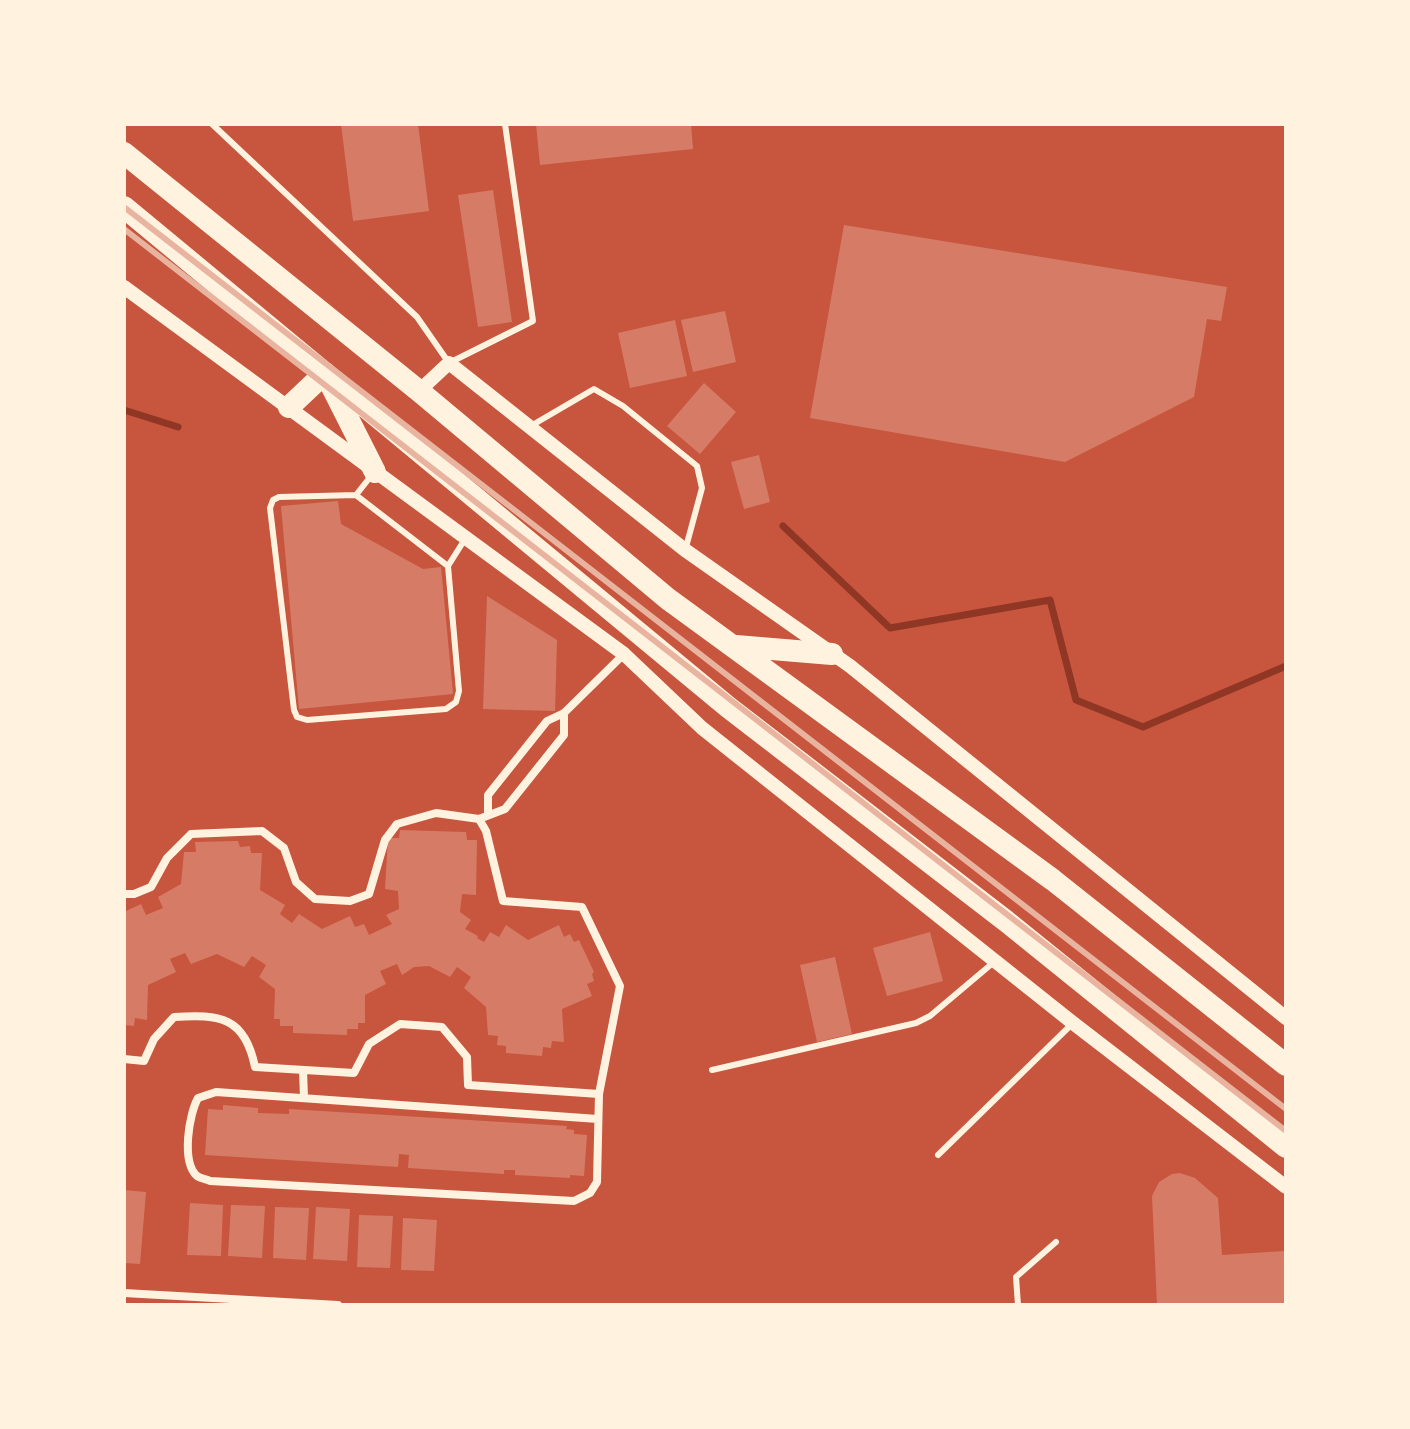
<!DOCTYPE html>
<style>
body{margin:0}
#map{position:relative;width:1410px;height:1429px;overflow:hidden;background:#c8553d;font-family:"Noto Serif",serif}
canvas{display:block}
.frame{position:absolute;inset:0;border:126px solid #fff3e0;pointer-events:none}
</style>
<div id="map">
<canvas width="1410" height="1429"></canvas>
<div class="frame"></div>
</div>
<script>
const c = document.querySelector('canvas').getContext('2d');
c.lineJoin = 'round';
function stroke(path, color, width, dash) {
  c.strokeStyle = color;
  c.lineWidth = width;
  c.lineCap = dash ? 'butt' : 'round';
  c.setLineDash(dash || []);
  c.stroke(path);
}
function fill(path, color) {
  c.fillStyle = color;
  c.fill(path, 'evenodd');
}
stroke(new Path2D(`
 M124,410L178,427
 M783,526L890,628L1050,600L1076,700L1143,727L1286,666`), '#8f3625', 7);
fill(new Path2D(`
 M341,124H418L429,211L353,221Z
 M536,124H691L693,149L540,165Z
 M493,190L512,322L478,327L458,195Z
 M844,225L1227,287L1221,321L1207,319L1194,397L1065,462L810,418Z
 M725,311L736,362L693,372L681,320Z
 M675,320L687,376L630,388L618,333Z
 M704,383L736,412L700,454L667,426Z
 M759,455L770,502L744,509L731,462Z
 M338,501L341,524L423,569L441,567L453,694L299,709L281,506Z
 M487,596L557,640L555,711L483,709Z
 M400,830L466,832L467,840H477L476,895L462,894L460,912L471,920L465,929L478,936L477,938L484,942L490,932L499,937L506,925L528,940L559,925L564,937L570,934L574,942L579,940L594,972L592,974L594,981L587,984L592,996L562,1009L564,1042L552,1041L551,1048L543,1047L542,1056L506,1053V1046L497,1045L498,1036L488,1035L486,1007L464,988L471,977L457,967L450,977L429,966L414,967L402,975L397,964L380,971L386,984L365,995V1023H358V1029H347V1035L293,1033V1026H280V1019H274L275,989L259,977L266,965L252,956L244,967L217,954L191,964L185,953L170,959L176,972L148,985L147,1020L135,1018L134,1026L124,1025V912L141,904L146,915L163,908L158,897L181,884L184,852H196L195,842L238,841L240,847L250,846L251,853H262L260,890L285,905L280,914L292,923L299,914L322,929L350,916L355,927L364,924L369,935L392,924L386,915L399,909L398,891L385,889L388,838H399Z
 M930,932L943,981L887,996L873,948Z
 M835,957L852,1034L817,1042L800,965Z
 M223,1105L258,1108V1113L289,1114V1109L567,1126L566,1129L574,1130V1134L587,1135L584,1176L570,1175V1178L515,1175V1170H504V1174L408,1168L409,1155L399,1154L398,1167L205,1155L208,1109L223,1110Z
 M1180,1173L1195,1178L1218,1198L1222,1255L1284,1251L1286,1253V1305H1157L1152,1196L1159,1182L1172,1174Z
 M124,1190L146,1192L140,1264L124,1263Z
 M190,1203L223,1205L221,1256L187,1255Z
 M231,1205L265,1206L262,1258L228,1256Z
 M275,1207L309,1208L306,1260L273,1258Z
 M316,1207L350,1209L347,1261L313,1259Z
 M359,1215L393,1216L390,1268L357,1267Z
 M403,1218L437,1220L434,1271L401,1270Z`), '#d67c66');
stroke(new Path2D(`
 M212,124L417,317L449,363L533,321L505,124
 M529,427L594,389L623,406L697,466L702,488L686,547
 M356,495L371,476
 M448,566L356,495L279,497L273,500L270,508L294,710L297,717L307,720L446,709L456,702L459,691L448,566L465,539
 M712,1070L916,1023L930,1016L994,962
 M938,1155L1073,1023
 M1018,1305L1016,1277L1056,1242`), '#fff3e0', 6);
stroke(new Path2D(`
 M488,814V795L547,721L564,713L624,654
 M479,819L486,831L503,901L582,907L620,986L599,1094L597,1182L590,1193L574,1201L210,1181C206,1179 201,1179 197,1176C181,1162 189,1114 198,1098L216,1092L598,1119
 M124,894H134L151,887L167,858L191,834L262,831L284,848L296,882L315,899L350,901L369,894L385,840L397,824L436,813L479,819L505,809L564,735V713
 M124,1059L144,1061L154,1039L174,1017C220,1014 245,1017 255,1067L354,1073L369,1044L400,1024L442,1027L467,1057L468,1085L599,1094
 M303,1070L304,1098
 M124,1293L338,1305`), '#fff3e0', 8);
stroke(new Path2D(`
 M124,287L624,654L702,728L1073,1023L1286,1187
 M419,391L449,363L685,550L850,666L1286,1018`), '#fff3e0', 14);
stroke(new Path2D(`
 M124,153L419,391L668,599L1053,880L1286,1065
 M124,207L728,707L1006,921L1286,1147
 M329,381L375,472
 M289,407L325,373
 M736,646L832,654`), '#fff3e0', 22);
stroke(new Path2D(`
 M124,207L1286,1109
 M124,229L1286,1131`), '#e9b49f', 6);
</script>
